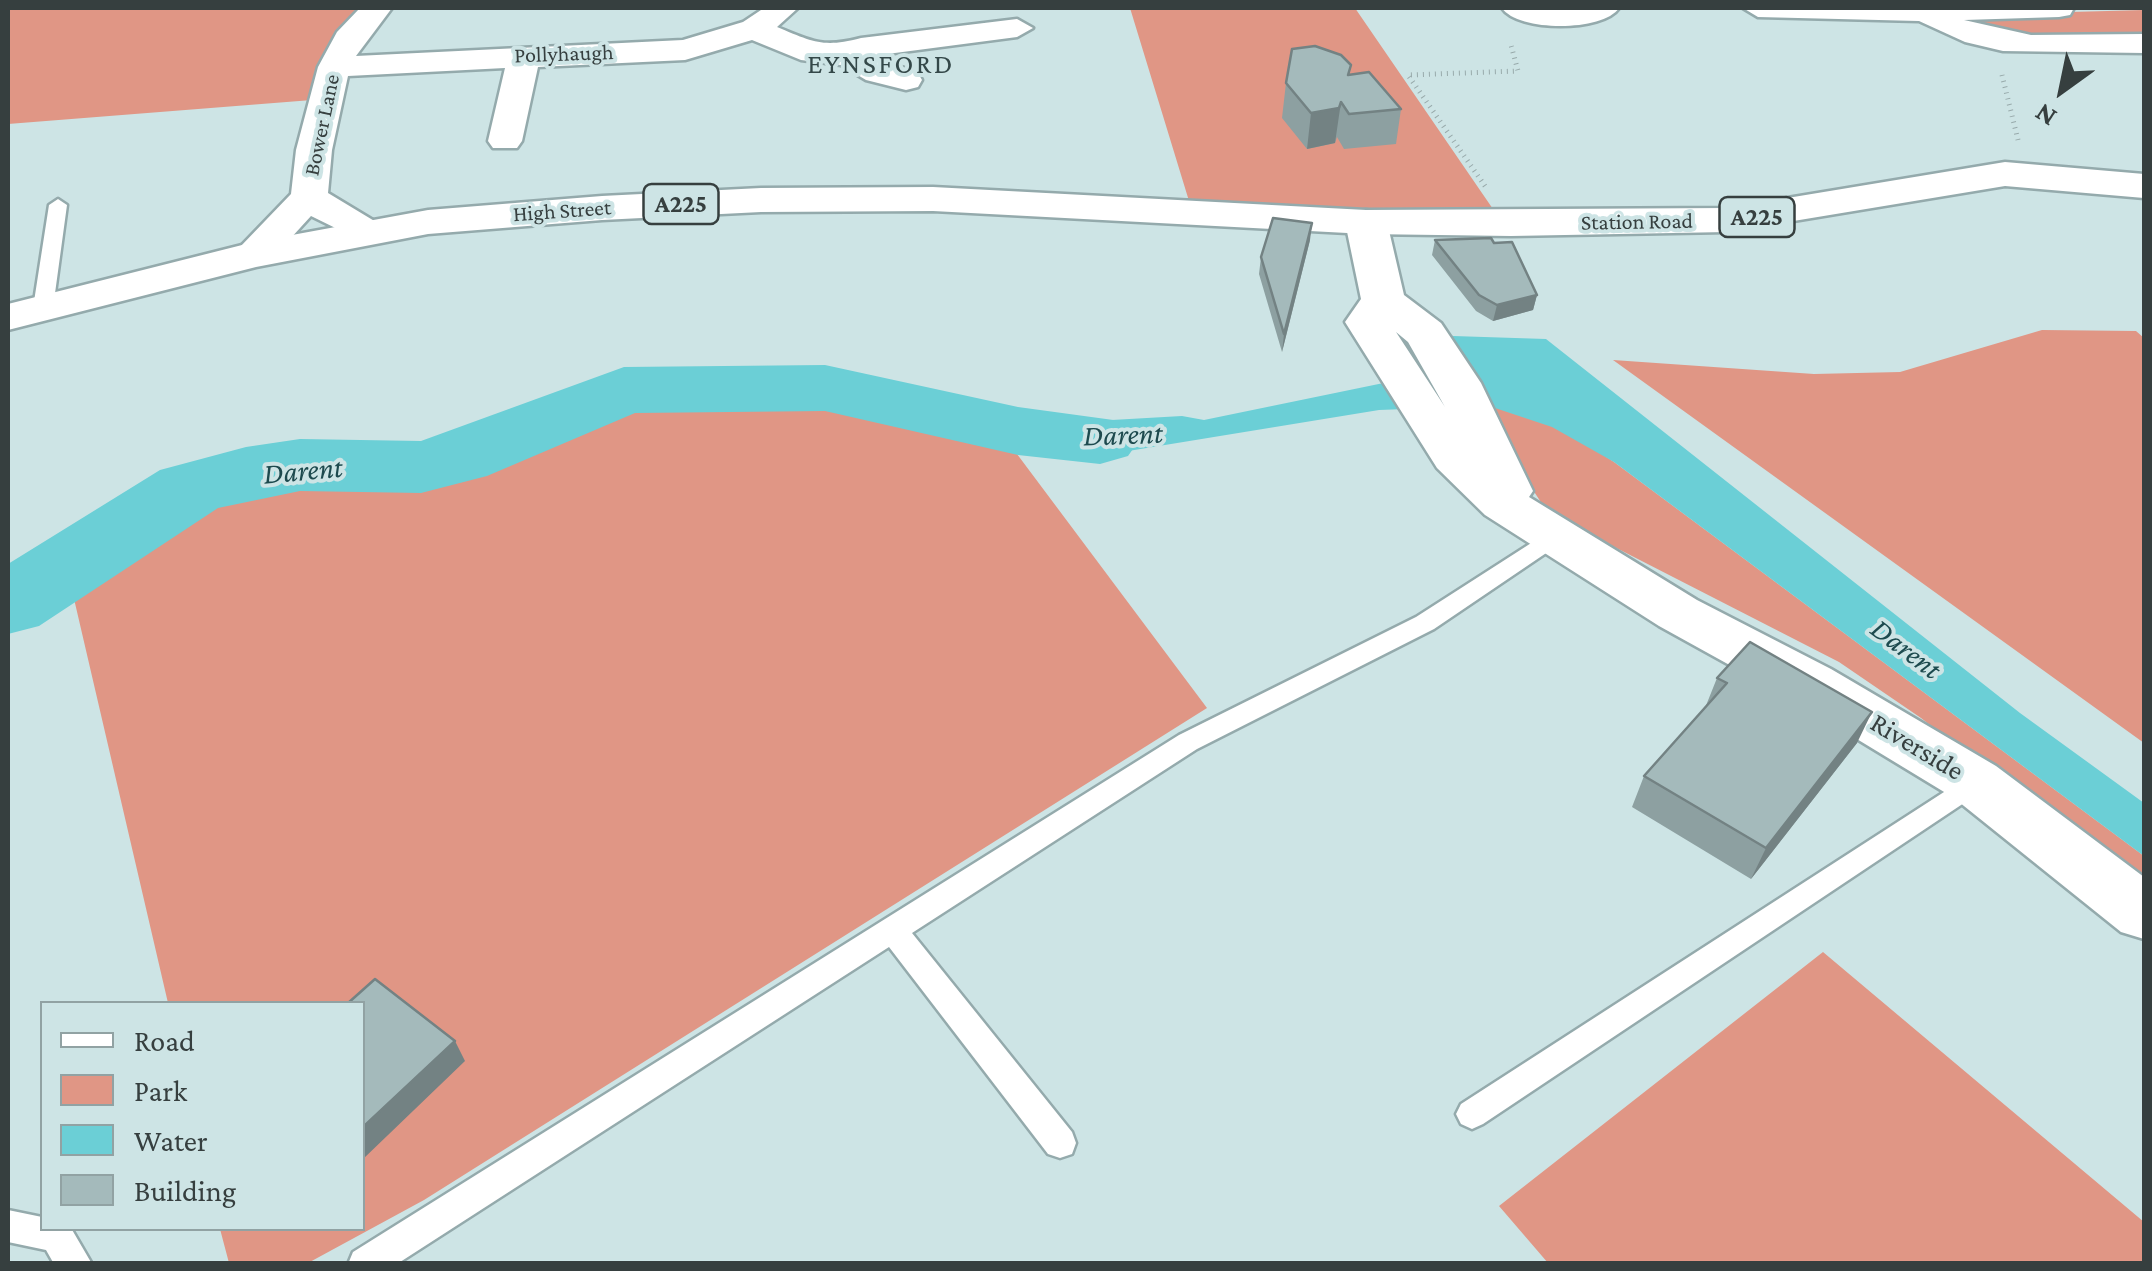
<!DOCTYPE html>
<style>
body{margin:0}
#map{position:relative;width:2152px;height:1271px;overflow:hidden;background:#cde4e5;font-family:"Crimson Pro",serif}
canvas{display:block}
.frame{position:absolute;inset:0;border:10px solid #363f3f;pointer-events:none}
.legend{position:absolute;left:40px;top:1001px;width:325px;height:230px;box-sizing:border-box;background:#cde4e5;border:2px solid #91a2a3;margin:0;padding:12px 18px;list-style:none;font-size:30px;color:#363f3f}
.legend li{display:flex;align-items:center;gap:20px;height:50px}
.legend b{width:50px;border:2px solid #91a2a3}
.north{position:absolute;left:2012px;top:40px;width:100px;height:100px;-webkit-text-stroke:8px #cde4e5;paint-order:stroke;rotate:213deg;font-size:28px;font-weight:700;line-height:40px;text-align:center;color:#363f3f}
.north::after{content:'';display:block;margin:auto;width:35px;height:45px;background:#363f3f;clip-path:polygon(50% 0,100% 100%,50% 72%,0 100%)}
</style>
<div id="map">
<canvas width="2152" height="1271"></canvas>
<div class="frame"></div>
<ul class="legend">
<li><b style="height:12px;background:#fff"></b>Road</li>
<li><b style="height:28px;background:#e09685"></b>Park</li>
<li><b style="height:28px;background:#6bcfd6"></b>Water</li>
<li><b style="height:28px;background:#a4babb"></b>Building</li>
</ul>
<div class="north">N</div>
</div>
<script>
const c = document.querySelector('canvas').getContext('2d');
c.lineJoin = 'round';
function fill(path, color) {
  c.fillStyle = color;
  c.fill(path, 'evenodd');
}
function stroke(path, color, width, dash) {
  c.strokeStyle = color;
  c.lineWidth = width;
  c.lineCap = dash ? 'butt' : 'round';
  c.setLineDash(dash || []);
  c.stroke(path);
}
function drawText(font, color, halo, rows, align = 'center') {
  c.font = font + ' "Crimson Pro",serif';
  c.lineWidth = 8;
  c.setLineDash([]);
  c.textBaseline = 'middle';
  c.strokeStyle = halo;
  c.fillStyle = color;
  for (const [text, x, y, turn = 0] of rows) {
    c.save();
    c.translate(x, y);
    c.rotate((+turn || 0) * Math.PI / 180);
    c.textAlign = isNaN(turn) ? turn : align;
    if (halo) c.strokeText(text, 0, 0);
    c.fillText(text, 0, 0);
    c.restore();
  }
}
fill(new Path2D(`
 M8,8H371L346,36L312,100L8,124Z
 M1130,8H1355L1495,212L1352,211L1189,201Z
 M2144,10V40L2003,38L1965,30L1961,15Z
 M2042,330L2136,331L2144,338V743L1613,360L1814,374L1900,372Z
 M740,397L916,413L1014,450L1207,708L424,1200L308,1263H229L220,1229L362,1228V1004L168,1003L68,573L190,499L294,475L417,479L501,455L621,403Z
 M1478,406C1524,404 1578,437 1614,462L2144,856V893L1921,718L1839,662L1548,513Z
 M1823,952L2144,1222V1263H1548L1499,1206Z`), '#e09685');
fill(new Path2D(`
 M1424,318L1453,336L1546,339L2020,713L2144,803V856L1614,462L1552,427L1489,406L1379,410L1116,453L1045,451L964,438L988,406L1059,423L1182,416L1204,420L1403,379L1405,345L1385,319Z`), '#6bcfd6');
fill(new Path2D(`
 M825,365L1018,407L1128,422L1140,439L1128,456L1100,464L1018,455L825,411L635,413L487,476L421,493L300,491L218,508L39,626L8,634V564L160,470L246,447L300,439L421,441L624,367Z`), '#6bcfd6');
const service = new Path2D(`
 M58,199L67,205L53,308L43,314L33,308L49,205Z
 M1553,529L1561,531L1565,537L1561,543L1434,629L1197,749L912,933L1072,1132L1076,1143L1072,1154L1060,1158L1048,1154L889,947L397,1264H348L353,1252L1179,735L1416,617Z
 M1975,772L1985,775L1989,782L1985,789L1483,1124L1472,1129L1461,1124L1456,1114L1461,1104Z
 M8,1210L42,1217V1228H71L92,1264H54L46,1250L8,1242Z`);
const minor = new Path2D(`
 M360,8H392L356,56L683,40L743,22L764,8H798L777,27C813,42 823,48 861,38L1017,19L1033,28L1017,37L872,56L918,73L922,80L918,87L906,90L866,80L841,65L801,60L752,40L685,60L538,67L522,141L517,148H493L488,141L505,68L348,76L332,150L328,193L381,225L387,233L381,241L368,244L311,216L268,263H240L235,255L240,247L291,194L296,150L318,67L337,32Z
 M1502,8H1619C1603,32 1518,32 1502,8Z
 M1743,8H2074L2070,15L2059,17L1964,20L2031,35L2144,34V53L2003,51L1965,42L1919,21L1758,17Z`);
const tertiary = new Path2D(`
 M1366,210L1381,213L1387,222L1404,295L1441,323L1481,383L1533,491L1529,497L1697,600L1831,669L1996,766L2144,877V939L2121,932L1954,798L1791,699L1659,626L1485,515L1437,468L1345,322L1361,299L1345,222L1351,213ZM1396,332L1408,342L1445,407Z`);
const primary = new Path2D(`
 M2005,162L2144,174V198L2005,186L1727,232L1511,236L1366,234L933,211L761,212L602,220L428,234L256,267L8,330V304L254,242L368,221L428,210L602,196L761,188L933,187L1366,210L1727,208Z`);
stroke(service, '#94aaac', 5);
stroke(minor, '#94aaac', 5);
stroke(tertiary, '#94aaac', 5);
stroke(primary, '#94aaac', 5);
stroke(new Path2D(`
 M2002,75L2018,140
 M1485,186L1408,75L1518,71L1511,45`), '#98aaab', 5, [1, 5]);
fill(service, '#fff');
fill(minor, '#fff');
fill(tertiary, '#fff');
fill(primary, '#fff');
fill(new Path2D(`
 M1351,65L1349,75L1401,109L1396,144L1344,149L1337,137L1335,143L1307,149L1282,118L1286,83Z
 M1310,240L1282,352L1259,274L1261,257Z
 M1435,240L1494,243L1537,295L1533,310L1493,321L1476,311L1432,255Z
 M1717,678L1857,743L1751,879L1632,807L1644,776L1705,708Z`), '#8da0a1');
fill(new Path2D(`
 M1341,102L1335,143L1307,149L1311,113Z
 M1312,223L1310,240L1282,352L1284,334Z
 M1537,295L1533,310L1493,321L1497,305Z
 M1872,712L1857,743L1751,879L1766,848Z
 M455,1041L465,1061L362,1160V1128Z`), '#738283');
const building = new Path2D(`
 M1315,46L1341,55L1351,65L1348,75L1369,72L1401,109L1349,114L1341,102L1339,108L1311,113L1286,83L1292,49Z
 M1273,218L1312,223L1284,334L1261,257Z
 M1491,238L1494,243L1512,242L1537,295L1497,305L1479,295L1435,240Z
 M1750,642L1872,712L1766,848L1644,776L1727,683L1717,678Z
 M375,979L455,1041L362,1128V1004H347Z`);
fill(building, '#a4babb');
stroke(building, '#738283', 2.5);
drawText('22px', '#363f3f', '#cde4e5', [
 ["Pollyhaugh",564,54,-2],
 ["Bower Lane",322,125,-78],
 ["High Street",562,211,-4],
 ["Station Road",1637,222,-1]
]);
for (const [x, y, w] of [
 [681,204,75],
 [1757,217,75]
]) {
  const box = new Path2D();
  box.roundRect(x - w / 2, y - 20, w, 40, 8);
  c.fillStyle = '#cde4e5';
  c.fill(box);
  stroke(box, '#363f3f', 2.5);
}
drawText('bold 25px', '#363f3f', null, [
 ["A225",681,204],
 ["A225",1757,217]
]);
c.letterSpacing = '2.5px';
drawText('28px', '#344849', '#cde4e5', [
 ["EYNSFORD",881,64]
]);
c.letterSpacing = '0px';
drawText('28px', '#363f3f', '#cde4e5', [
 ["Riverside",1917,747,31]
]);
drawText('italic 30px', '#1d4a4e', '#cde4e5', [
 ["Darent",1123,435,-2],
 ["Darent",303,471,-5],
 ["Darent",1906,649,37]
]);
</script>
